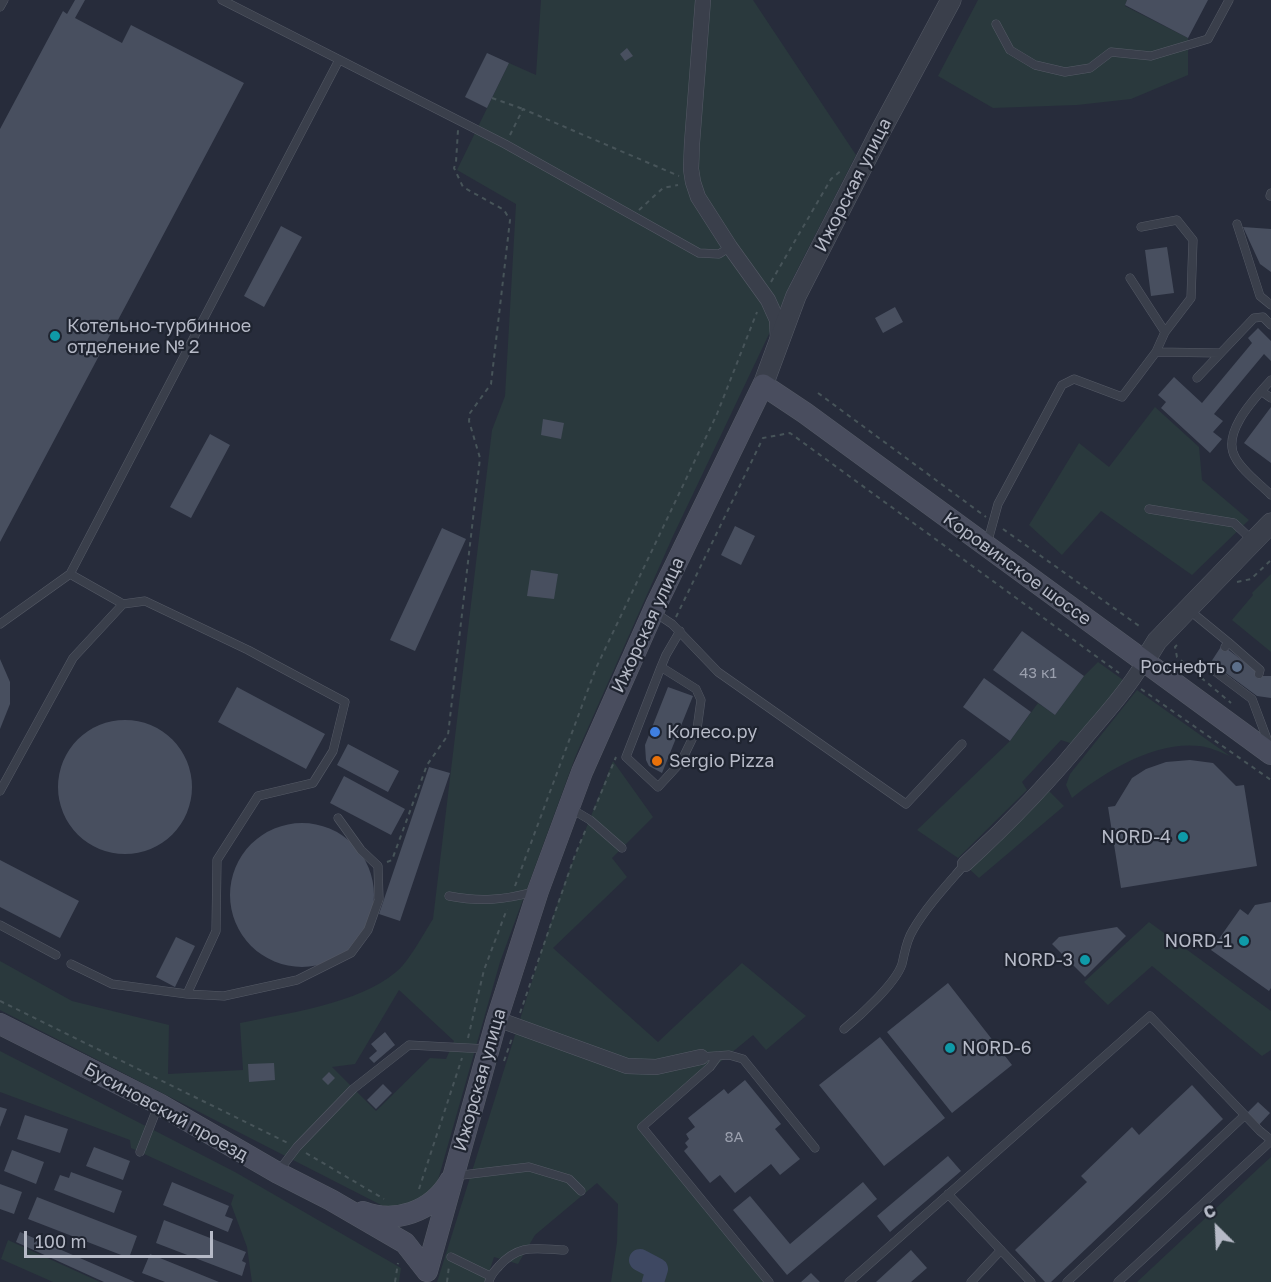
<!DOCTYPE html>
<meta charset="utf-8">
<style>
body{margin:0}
#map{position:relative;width:1271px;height:1282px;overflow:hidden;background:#272c3b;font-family:"Golos Text",sans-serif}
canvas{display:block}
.north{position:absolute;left:1187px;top:1198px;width:60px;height:60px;-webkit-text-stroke:4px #1f2430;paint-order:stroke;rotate:336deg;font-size:16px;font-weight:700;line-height:24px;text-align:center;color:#b6bac7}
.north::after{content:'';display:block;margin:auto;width:21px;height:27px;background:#b6bac7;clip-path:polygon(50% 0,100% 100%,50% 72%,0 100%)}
.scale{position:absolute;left:24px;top:1231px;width:189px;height:27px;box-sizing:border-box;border:3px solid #b6bac7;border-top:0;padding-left:8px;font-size:18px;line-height:21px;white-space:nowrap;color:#b6bac7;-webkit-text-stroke:4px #1f2430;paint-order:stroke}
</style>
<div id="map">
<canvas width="1271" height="1282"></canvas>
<div class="north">С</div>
<div class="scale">100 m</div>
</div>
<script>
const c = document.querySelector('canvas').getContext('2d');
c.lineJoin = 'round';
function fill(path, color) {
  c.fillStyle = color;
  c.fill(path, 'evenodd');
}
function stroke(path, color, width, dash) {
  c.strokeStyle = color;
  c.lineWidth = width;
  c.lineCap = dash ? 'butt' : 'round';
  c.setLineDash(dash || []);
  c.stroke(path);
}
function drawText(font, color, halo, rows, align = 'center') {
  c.font = font + ' "Golos Text",sans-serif';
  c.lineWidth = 4.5;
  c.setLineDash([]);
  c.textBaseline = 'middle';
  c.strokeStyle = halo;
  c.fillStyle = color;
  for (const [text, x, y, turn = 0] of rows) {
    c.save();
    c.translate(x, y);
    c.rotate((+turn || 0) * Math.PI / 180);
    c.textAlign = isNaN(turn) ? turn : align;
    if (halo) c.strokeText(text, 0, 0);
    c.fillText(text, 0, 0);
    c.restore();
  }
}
fill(new Path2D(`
 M541,0H753L856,155L792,280L769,334L673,536L576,755L500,962L438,1180L426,1200L391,1208L381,1205L0,1010V961L72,1001L169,1025L168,1074L243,1070L240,1023C288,1013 358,1004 396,972C408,963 424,933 433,919L492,430L505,396L516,204L457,170L509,63L536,75ZM399,990L454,1041L446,1059L430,1058L376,1111L332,1067L355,1064Z
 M978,0H1127L1125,6L1188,38V75L1131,99L1077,105L993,108L938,76Z
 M1155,407L1199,447L1202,480L1249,520L1192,575L1101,511L1062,555L1029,525L1079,443L1109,467Z
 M1271,574V652L1232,620L1253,595L1252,593Z
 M1098,662L1126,682L1073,744L1061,740L1022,782L1027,790L958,858L917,830L1010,741L1038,703L1055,715L1084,676Z
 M1137,690L1230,756C1220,752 1210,747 1199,746C1155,741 1104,772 1072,798L1066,785L1070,774Z
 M613,761L653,817L612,858L627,877L553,948L658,1042L742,963L806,1016L766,1050L753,1035L642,1127L769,1282H611L617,1242L618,1204L597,1183L535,1235L518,1264L494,1257L486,1282H437L545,940L567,876Z
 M1049,791L1064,806L979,878L967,867Z
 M1149,922L1271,1011V1050L1262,1056L1152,966L1108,1005L1084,982Z
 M0,1051L235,1172L401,1268L399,1282H252L247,1247L231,1204L234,1195L131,1148L130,1140L0,1092Z
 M1271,1157V1282H1137L1260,1167Z
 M8,1240L100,1282H53L1,1259Z`), '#2a393d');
stroke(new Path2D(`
 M640,1260L657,1269L653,1282`), '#3e4862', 22);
fill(new Path2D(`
 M75,0H85L75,18L122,43L131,25L244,83L0,542V129L63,11L67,14Z
 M1127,0H1208L1188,38L1125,5Z
 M627,48L633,56L625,61L620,54Z
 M487,53L509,63L487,108L465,97Z
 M281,226L302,237L264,307L244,296Z
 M1243,227L1271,229V272L1260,264Z
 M1167,247L1174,293L1151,296L1145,250Z
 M895,307L903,322L883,333L875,318Z
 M1258,328L1271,341V361L1264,354L1214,414L1223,421L1213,432L1222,439L1210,453L1161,408L1166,402L1158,395L1174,377L1202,403L1252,343L1248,338Z
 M1271,407V463L1244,443Z
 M543,419L564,423L561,439L541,435Z
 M210,434L230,445L191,518L170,507Z
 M735,526L755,536L741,565L721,555Z
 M442,528L466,539L415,651L390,640Z
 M531,570L558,574L554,599L527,596Z
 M1022,631L1084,676L1055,715L993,670Z
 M1222,645L1263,676H1271V698L1257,696L1211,662Z
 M0,659L10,682V704L0,729Z
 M984,678L1031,712L1010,741L963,707Z
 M237,687L325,734L306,769L218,722Z
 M668,687L693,696L662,773L649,766L646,760L645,745Z
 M58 787a67 67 0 1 1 134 0a67 67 0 1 1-134 0Z
 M348,744L399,771L388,792L337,765Z
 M1190,760L1213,763L1236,786L1244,785L1257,866L1121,888L1108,807L1115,806L1132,778L1146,769L1166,762Z
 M429,767L450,773L400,921L379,914Z
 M344,776L405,809L391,835L330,803Z
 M230 895a72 72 0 1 1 144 0a72 72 0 1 1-144 0Z
 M0,860L79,901L60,938L0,907Z
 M1271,902V988L1269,991L1211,950L1240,909L1248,915L1255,905Z
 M1117,927L1126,936L1085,977L1052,944L1059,937Z
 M176,937L195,946L175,987L156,977Z
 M948,983L1012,1065L952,1113L887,1032Z
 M385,1032L395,1045L374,1063L369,1058L377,1051L371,1044Z
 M880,1037L945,1118L884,1166L819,1085Z
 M274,1063L275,1080L249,1082L248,1064Z
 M329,1072L335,1078L328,1085L322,1079Z
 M745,1080L781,1124L775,1129L800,1159L780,1175L771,1164L735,1193L720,1175L710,1183L684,1151L688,1147L685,1143L689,1139L686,1134L695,1127L688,1118L724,1089L728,1094Z
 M383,1084L392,1093L376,1109L367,1100Z
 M1192,1085L1223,1119L1051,1282H1045L1015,1250L1087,1182L1081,1176L1132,1127L1139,1135Z
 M1258,1102L1270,1113L1257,1127L1245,1115Z
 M0,1107L7,1109L0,1127Z
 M25,1115L68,1129L60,1153L17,1139Z
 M94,1147L130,1161L123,1180L86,1166Z
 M12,1150L44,1162L36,1184L4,1171Z
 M948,1156L961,1171L890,1232L877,1216Z
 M71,1172L122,1191L114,1213L54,1190L60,1175L69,1178Z
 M172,1182L229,1206L225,1216L233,1219L228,1232L163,1205Z
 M863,1182L877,1199L787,1275L733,1210L750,1196L790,1244Z
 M0,1184L22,1192L14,1214L0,1209Z
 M37,1197L137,1236L129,1258L28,1219Z
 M164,1220L246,1252L242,1261L246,1263L242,1276L156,1243Z
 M20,1232L135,1282H104L16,1242Z
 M911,1250L927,1268L911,1282H876Z
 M150,1254L219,1282H165L142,1273Z
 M811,1273L820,1282H801Z`), '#484f5f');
const service = new Path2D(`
 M222,0L505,144L699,253L719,254L730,247
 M0,7L4,0
 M996,24L1010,50L1035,65L1065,72L1090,68L1111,52L1151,56L1208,39L1229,0
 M1270,196L1271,193
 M1237,224L1260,296L1271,305
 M1141,227L1177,220L1193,240L1191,298L1165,332
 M1130,278L1165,332L1156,352
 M1197,378L1254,318L1263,317L1271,325
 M1271,380C1256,397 1221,432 1235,457C1242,471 1259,483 1271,495
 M1261,391L1271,398
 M1149,509L1234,523L1252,540
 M987,544L998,504L1062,385L1074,379L1122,397L1156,352L1220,353
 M123,604L145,601L248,650L345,702L333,751L313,783L258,796L217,860L216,931L187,994L224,996L297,980L351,953L368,930L379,899L378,866L361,850L338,818
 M1189,610L1228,642L1225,647
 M654,612L672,624L718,672L906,804L962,744
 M0,624L70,574L339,60
 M1228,642L1260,670L1259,674
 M1215,665L1212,669L1252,699L1270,747
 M661,667L696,689L701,700L697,729L681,762L658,787L626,757L661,667L666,655L680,631
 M0,791L73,658L123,604L70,574
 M570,808L590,820L622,848
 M449,896C480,902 504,900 533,892
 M0,925L56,955
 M71,964L112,984L187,994
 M844,1029C860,1016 896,983 902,964C905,952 906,941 913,930C927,906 947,885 965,864
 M718,1056L710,1067L642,1127L769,1282
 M701,1057L729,1055L743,1059L815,1148
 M140,1152L158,1106
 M278,1172L297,1147L353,1089L409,1045L487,1049
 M454,1176L529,1167L569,1179L581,1191
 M948,1194L1031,1282
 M451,1257L490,1276
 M489,1282C490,1275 494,1272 499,1266C520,1243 536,1249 564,1250
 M849,1282L1150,1016L1260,1131L1271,1140
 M971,1282L1001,1250
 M1067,1282L1245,1115
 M1118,1282L1271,1141`);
const minor = new Path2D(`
 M703,0L692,143L691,169L693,182L698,197L730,247L768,300L777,320L778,340
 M965,864C1010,823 1052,779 1091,731C1110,709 1129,687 1144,662
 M497,1019L627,1066L656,1067L701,1057`);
const tertiary = new Path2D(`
 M763,385L796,296L880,132L951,0
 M1144,662L1157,641L1271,523`);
const secondary = new Path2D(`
 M0,1024L159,1104L278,1173L331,1200L405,1243L427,1271
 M363,1212C395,1224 432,1212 450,1181
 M427,1271L497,1019L538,891L582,772L657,603L763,385L805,413L1271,754`);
stroke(service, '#555a66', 9);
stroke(minor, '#555a66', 16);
stroke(tertiary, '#555a66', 21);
stroke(secondary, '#555a66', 22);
stroke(new Path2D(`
 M492,98L523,109
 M510,135L523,109L679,176
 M639,210L663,188L678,185
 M771,282L831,179L843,169
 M818,393L986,517
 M1003,529L1142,628
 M1237,582L1251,579L1271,560
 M676,617L763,438L790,433L1119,673
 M1177,645L1175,647L1177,657L1231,703
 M1141,689L1271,780
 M594,810L616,757
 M387,862L392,860L427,765L448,735L480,458L469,421L470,413L491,384L510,220L504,210L463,187L454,168L456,162L458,130
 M515,886L596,668L717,414L757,312
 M0,1001L288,1143
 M520,1013L575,855L586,829
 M468,1038L484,970L507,909
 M504,1061L512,1038
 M306,1153L384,1199
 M419,1189L462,1058
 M395,1282L398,1263
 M447,1282L449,1266`), '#475459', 2, [4.5, 4.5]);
stroke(service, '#3a3f4b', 8);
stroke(minor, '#3a3f4b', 15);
stroke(tertiary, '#3a3f4b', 20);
stroke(secondary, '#494d5e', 21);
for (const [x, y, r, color] of [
 [55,336,6,"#0f9aa8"],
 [1237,667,6,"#5c6f8a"],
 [655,732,6,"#3f7fe0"],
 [657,761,6,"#e8710a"],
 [1183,837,6,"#0f9aa8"],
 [1244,941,6,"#0f9aa8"],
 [1085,960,6,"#0f9aa8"],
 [950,1048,6,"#0f9aa8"]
]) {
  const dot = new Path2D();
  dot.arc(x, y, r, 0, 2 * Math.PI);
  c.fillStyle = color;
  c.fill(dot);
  stroke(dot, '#1f2430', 2);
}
drawText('15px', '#9a9fad', null, [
 ["43 к1",1038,673],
 ["8А",734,1137]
]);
drawText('18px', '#b6bac7', '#1f2430', [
 ["Ижорская улица",853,185,-63],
 ["Коровинское шоссе",1017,569,36],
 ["Ижорская улица",648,625,-65],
 ["Ижорская улица",480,1080,-74],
 ["Бусиновский проезд",166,1112,29]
]);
drawText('18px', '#b6bac7', '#1f2430', [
 ["Котельно-турбинное",67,326],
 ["отделение № 2",67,347],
 ["Роснефть",1225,667,"right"],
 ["Колесо.ру",667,732],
 ["Sergio Pizza",669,761],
 ["NORD-4",1171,837,"right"],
 ["NORD-1",1232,941,"right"],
 ["NORD-3",1073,960,"right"],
 ["NORD-6",962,1048]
], 'left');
</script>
